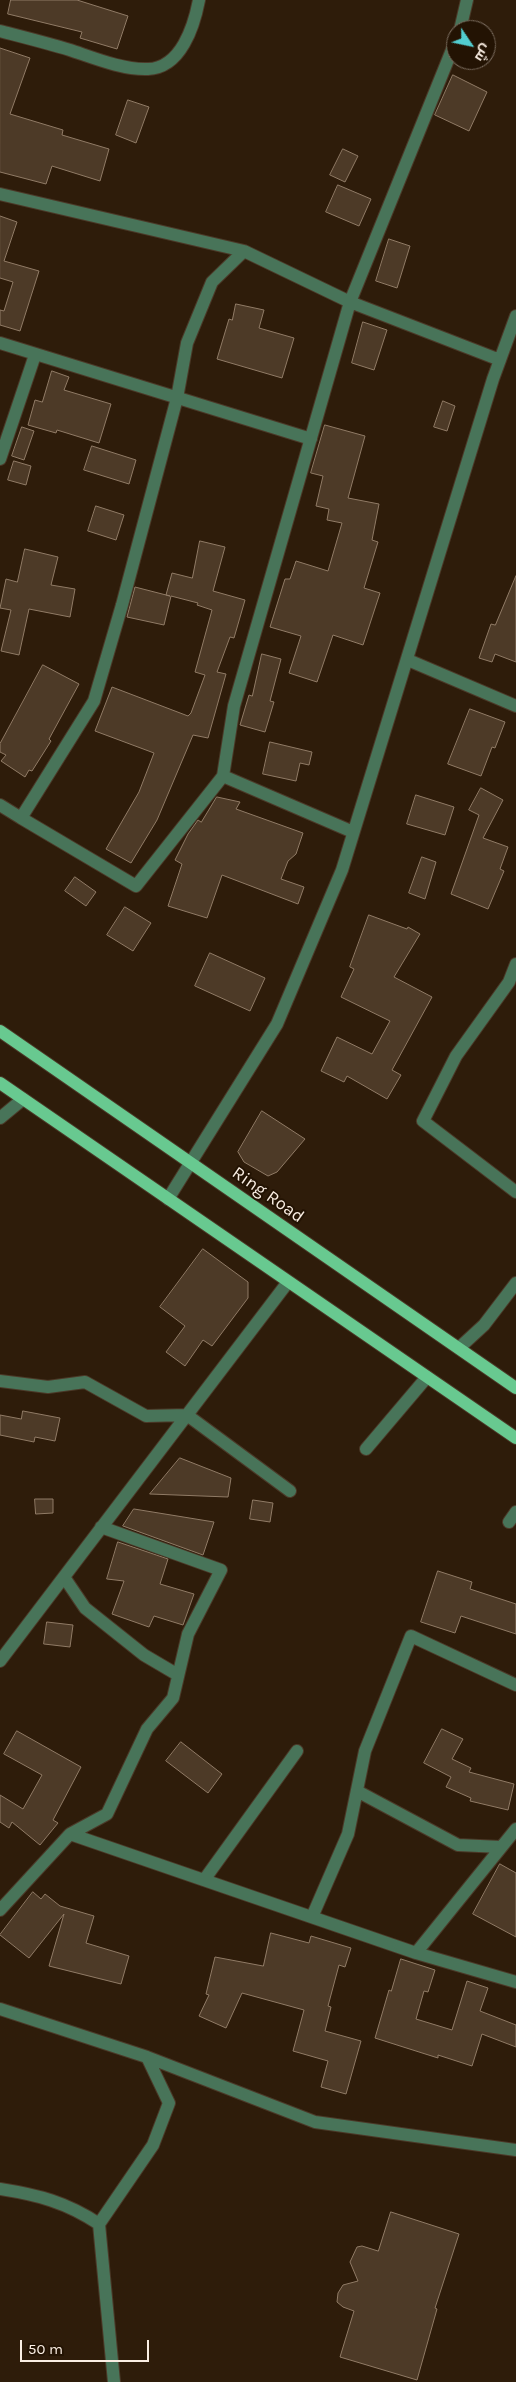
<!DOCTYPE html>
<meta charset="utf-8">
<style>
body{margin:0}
#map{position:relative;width:516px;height:2382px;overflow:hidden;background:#2e1c0a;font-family:Karla,Cairo,sans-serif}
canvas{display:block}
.north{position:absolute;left:446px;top:20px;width:50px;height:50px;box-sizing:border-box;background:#231303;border:1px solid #796b5d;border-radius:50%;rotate:124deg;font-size:14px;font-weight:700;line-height:20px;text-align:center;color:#faeee3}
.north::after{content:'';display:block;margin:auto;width:18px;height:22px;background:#52cdd0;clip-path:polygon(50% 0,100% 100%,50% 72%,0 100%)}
.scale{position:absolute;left:20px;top:2340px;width:129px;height:22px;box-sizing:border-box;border:2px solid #faeee3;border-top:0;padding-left:6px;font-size:15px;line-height:18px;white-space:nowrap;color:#faeee3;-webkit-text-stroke:4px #231303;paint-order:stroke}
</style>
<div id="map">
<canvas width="516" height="2382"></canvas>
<div class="north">ش</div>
<div class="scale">50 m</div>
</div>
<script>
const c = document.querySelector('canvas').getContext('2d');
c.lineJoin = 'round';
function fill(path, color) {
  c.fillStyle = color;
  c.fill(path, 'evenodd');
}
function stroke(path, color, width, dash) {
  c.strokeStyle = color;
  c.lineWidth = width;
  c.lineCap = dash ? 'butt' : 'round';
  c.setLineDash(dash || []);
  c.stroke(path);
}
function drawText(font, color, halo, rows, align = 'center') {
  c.font = font + ' Karla,sans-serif';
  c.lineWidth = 4;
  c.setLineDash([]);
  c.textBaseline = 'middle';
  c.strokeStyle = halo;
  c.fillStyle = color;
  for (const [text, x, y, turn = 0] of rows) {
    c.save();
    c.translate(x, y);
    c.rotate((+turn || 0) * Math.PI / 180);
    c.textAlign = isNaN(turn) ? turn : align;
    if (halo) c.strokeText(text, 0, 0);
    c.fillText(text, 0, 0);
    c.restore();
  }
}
const building = new Path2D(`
 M11,0H77L128,16L117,49L80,38L82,32L8,14Z
 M0,48L30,58L10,114L63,130L62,135L109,149L100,181L52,166L46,184L0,172Z
 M453,75L487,92L469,131L435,115Z
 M128,100L149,107L136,143L116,135Z
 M343,149L358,156L345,182L330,175Z
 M338,185L371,199L359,226L326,212Z
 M0,216L17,222L4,261L39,271L20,331L0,325V310L4,311L13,282L0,278Z
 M389,239L410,246L397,288L376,281Z
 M236,304L264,310L259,328L294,338L282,378L217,359L229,319L232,320Z
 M363,322L387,330L374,370L352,363Z
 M52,371L69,377L64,390L111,404L99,443L57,430L56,433L28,425L35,400L42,402Z
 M443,401L455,406L447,431L434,427Z
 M325,425L365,436L348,498L379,504L372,540L378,542L364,588L380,593L363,645L333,635L317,682L289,673L301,636L270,627L285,579H290L296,561L328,571L342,523L327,520L329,509L316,506L323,476L311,473Z
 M22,427L34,431L24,460L12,456Z
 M92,446L136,460L129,484L84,470Z
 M14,461L31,466L26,485L8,480Z
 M96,506L124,515L116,540L88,531Z
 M200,541L225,547L213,591L245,600L234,638L230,637L217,672L226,674L208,738L193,735L157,820L131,863L106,849L139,792L154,753L95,731L112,687L188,716L191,713L205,675L195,672L212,610L197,605L198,603L171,596L164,625L127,617L135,587L170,596L166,595L172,573L192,578Z
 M25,549L58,557L51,585L75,589L70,617L29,609L19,655L1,651L11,610L0,608L6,579L17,582Z
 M516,576V662L495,654L492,662L479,658L491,624L495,625Z
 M262,654L281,659L270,701L274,702L265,732L240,725L249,695L252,696Z
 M43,665L79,684L49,739L51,741L32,771L29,770L25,777L1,761L6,755L0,752V744Z
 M470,709L505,722L495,748L492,747L481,776L448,764Z
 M270,742L312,752L309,765L300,763L296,781L263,774Z
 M481,788L503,800L483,838L508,847L500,869L504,871L488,909L451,894L479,815L469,810Z
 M416,795L454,807L445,835L407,824Z
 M217,797L240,802L236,809L303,833L296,854L288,861L281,879L304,887L298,904L222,875L207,918L168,906L182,864L175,860L188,834L198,820L201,822Z
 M422,857L436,862L425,899L409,893Z
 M75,877L96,892L86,906L65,891Z
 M125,907L151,923L133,951L107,935Z
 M369,915L407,929L408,927L420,934L394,977L432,997L392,1070L401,1075L387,1099L347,1076L344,1082L321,1071L337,1037L372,1054L390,1021L341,997L354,969L350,967Z
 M210,953L265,978L250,1011L195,986Z
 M262,1111L305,1139L277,1172L268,1176L244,1162L238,1152Z
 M203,1249L248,1282V1298L212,1346L203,1340L185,1366L166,1352L185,1326L160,1307Z
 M23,1411L60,1418L55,1441L35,1437L34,1442L0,1435V1415L21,1419Z
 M180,1458L231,1478L228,1497L150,1494Z
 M35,1499H53V1513L36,1514Z
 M253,1500L273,1503L270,1522L250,1519Z
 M134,1509L214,1522L203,1555L123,1526Z
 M118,1542L168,1559L160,1584L194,1594L183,1625L154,1616L149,1627L112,1614L124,1581L107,1579Z
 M438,1571L472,1582L470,1589L516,1604V1634L461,1616L455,1633L421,1622Z
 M47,1622L73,1625L70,1647L44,1644Z
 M442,1729L463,1739L452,1759L471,1768L469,1772L514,1784L508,1810L470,1801L471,1798L446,1787L451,1777L424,1763Z
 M17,1731L81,1767L53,1820L58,1823L40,1845L12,1822L9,1828L0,1822V1795L23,1809L42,1775L4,1754Z
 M181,1742L222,1774L208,1793L166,1761Z
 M500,1864L516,1873V1937L473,1914Z
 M33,1892L41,1899L45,1894L60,1906L94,1916L86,1943L129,1956L121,1984L49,1966L64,1914L29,1958L0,1935Z
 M271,1933L309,1943L311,1936L351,1948L345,1967L339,1965L328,2006L331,2007L325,2031L361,2041L346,2094L321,2087L328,2061L293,2051L304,2010L242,1993L226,2028L199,2016L209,1995L206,1994L215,1957L263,1966Z
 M401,1959L435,1970L428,1992L424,1991L416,2019L452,2030L467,1981L488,1988L480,2011L516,2025V2047L482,2034L472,2066L438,2055V2058L375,2038L389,1990L391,1991Z
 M391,2212L459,2234L435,2308L437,2309L417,2380L340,2357L354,2311L343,2307L337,2302L338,2293L343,2285L358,2281L350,2262L357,2247L362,2246L378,2251Z`);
fill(building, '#4d3a27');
stroke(building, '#907b66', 1);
const minor = new Path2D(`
 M460,30L467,0
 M0,31C23,37 47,43 70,50C94,58 123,70 148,69C181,68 194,26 199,0
 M0,194L244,251L350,302L500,360
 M0,343L311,439
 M0,459L35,355
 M408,660L516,706
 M0,805L21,818L94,701L122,605L177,398L187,343L212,282L244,251
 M21,818L136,886L223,776
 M353,832L223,776L234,706L350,302L456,40
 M516,964L509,982L456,1056L423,1121L516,1192
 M0,1118L23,1099
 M168,1199L277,1024L342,870L493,379L516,316
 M459,1348L484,1325L516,1283
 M0,1381L48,1387L85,1382L146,1416L187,1415L290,1491
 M366,1449L427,1377
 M509,1522L516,1512
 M101,1527L221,1570L188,1634L173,1698L147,1729L107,1814L70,1834L416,1953L516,1829
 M64,1577L85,1608L144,1655L178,1675
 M0,1661L288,1282
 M357,1791L458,1845L501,1847
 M204,1880L297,1751
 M0,1910L70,1834
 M312,1917L348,1834L365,1751L411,1636L516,1685
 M416,1953L516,1982
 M0,2009L147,2057L315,2122L516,2150
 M0,2189C38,2195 66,2202 99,2224
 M114,2382L99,2224L153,2145L169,2103L147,2057`);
const major = new Path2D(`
 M0,1031L516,1388
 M0,1083L516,1438`);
stroke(minor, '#4b3928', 14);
stroke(major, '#4b3928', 14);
stroke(minor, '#487459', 12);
stroke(major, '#68c990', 12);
drawText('18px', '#faeee3', '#231303', [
 ["Ring Road",268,1195,35]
]);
</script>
